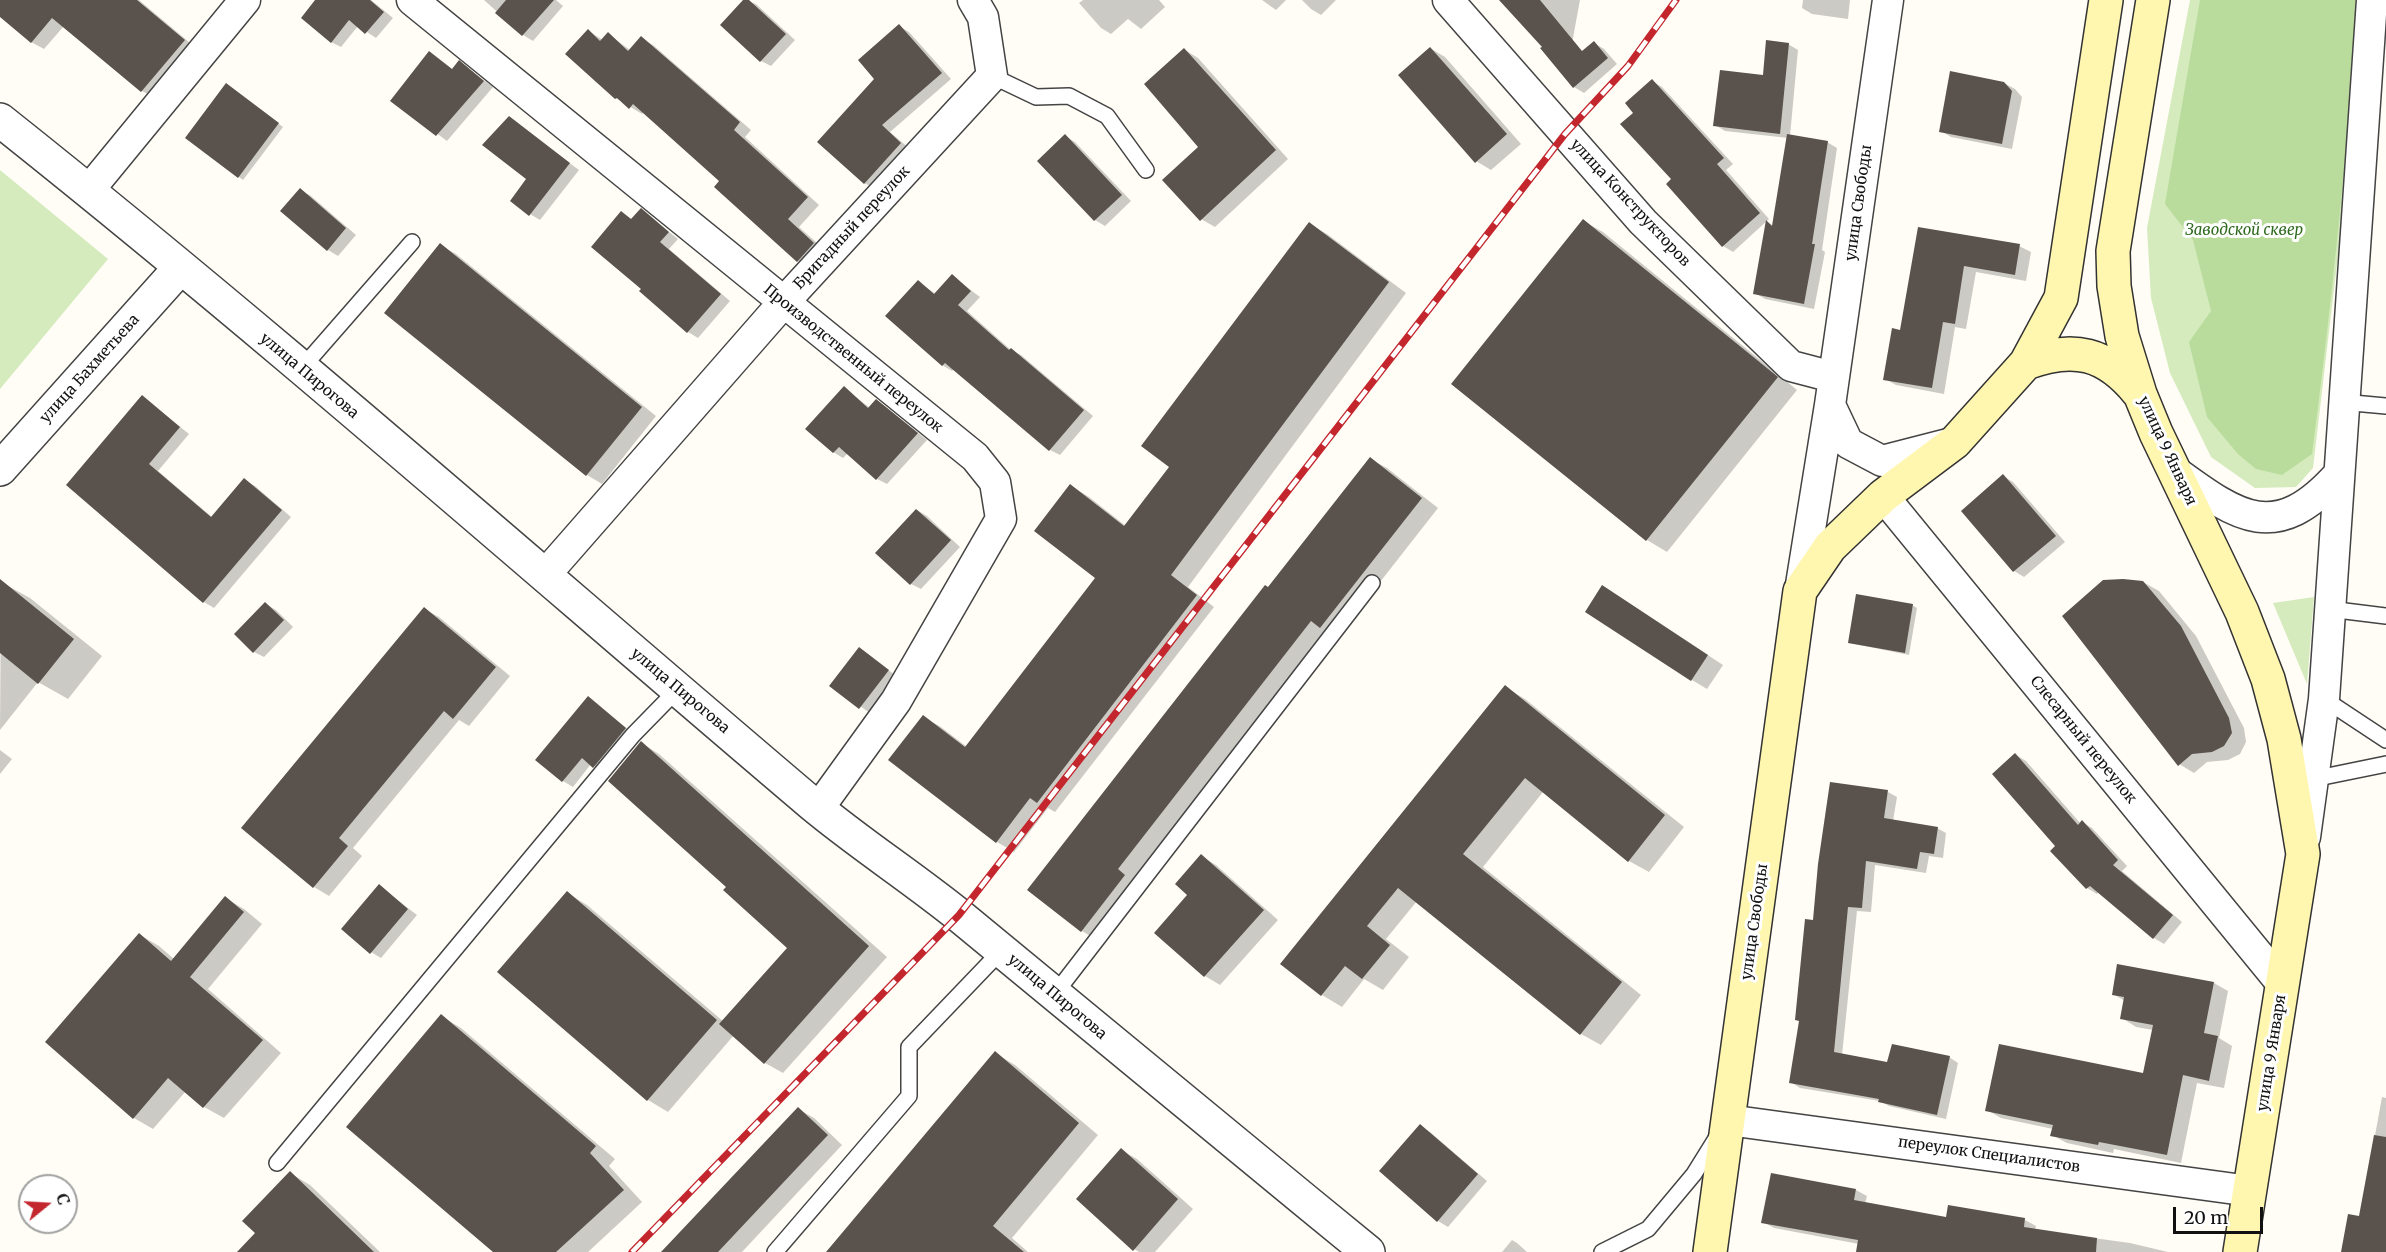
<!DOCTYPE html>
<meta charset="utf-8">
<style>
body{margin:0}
#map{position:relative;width:2386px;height:1252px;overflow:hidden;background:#fffdf5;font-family:Merriweather,serif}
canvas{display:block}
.north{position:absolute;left:18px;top:1174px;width:60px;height:60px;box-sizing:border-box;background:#fff;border:2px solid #a0a0a0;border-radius:50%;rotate:72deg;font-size:16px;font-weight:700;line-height:24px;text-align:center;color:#111}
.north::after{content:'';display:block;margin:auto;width:21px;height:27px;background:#c4262e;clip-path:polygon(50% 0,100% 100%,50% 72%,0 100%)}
.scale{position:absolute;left:2173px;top:1207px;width:90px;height:27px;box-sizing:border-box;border:3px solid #111;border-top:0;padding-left:8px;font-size:18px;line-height:21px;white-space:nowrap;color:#111;-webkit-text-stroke:4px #fff;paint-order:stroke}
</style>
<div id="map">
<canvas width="2386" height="1252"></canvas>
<div class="north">С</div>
<div class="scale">20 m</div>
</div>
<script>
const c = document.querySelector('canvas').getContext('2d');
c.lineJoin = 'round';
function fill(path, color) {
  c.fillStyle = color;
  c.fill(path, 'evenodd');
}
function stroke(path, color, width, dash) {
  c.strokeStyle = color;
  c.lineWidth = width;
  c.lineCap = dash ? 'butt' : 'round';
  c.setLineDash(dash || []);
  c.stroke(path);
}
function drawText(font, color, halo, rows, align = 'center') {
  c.font = font + ' Merriweather,serif';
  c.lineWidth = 6;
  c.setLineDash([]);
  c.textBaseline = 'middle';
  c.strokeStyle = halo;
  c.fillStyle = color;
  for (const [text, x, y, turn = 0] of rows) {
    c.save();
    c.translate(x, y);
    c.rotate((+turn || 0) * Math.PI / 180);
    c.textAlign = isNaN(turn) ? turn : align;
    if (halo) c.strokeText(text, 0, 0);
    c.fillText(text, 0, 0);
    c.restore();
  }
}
fill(new Path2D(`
 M2190,0H2368L2313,468L2296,487L2255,488L2211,457L2170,373L2151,298L2147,228Z
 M0,170L108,259L0,389Z
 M2314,597L2307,684L2273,603Z`), '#d5ebbd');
fill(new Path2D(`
 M2200,0H2358C2347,152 2332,303 2312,454L2282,475L2256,469L2238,454L2207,417L2189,342L2211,311L2193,240L2165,204Z`), '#b9dc9c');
fill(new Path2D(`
 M0,0H139L196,48L155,98L142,91L64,26L44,49L31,42L0,15Z
 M317,0H371L393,18L376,38L358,26L341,47L331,42Z
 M484,0H556L563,6L533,41L523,35Z
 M745,0L756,4L795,40L771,66L761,61Z
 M1083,0H1159L1165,7L1141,29L1128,19L1111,34L1101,28L1079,3Z
 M1262,0H1286L1276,10Z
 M1302,0H1336L1321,15L1311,9Z
 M1501,0H1580L1568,65L1594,43L1604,49L1617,64L1584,93L1574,87L1565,67Z
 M1803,0H1850L1848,19L1812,14L1802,8Z
 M899,26L909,32L951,79L890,132L910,149L874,188L864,183L876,79Z
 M588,31L603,40L608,34L630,50L641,38L653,45L751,130L745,137L819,205L799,227L826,251L810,268L798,261L716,187L722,181L644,112L642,114L616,98Z
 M1788,44L1798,50L1790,136L1827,142L1837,148L1822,250L1825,252L1814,309L1765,299L1755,293L1767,222L1774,226L1788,138L1725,131L1715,125L1764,76Z
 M1430,48L1445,57L1521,144L1491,170L1476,161Z
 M1185,50L1198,58L1288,159L1215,227L1201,219L1200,147Z
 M429,53L453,70L459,62L493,87L447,141L392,100Z
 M1652,81L1662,87L1733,164L1726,170L1769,219L1733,252L1723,246L1668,184L1673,179L1636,113Z
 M2004,83L2015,89L2022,97L2012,149L1951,137L1941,131Z
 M231,88L283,127L243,180L187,138Z
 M509,118L579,170L540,220L530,214L529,179Z
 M1065,136L1075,142L1131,201L1105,226L1095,220L1039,161Z
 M301,190L311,196L356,235L338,256L328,250Z
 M641,210L678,239L669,249L730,301L698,338L688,332L643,289L621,213L633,220Z
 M1583,221L1603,232L1797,390L1667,552L1647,540Z
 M1309,224L1327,234L1406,293L1188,587L1214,607L1055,812L1048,808L1014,852L997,842L923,717L941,727L967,747L1098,578L1071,486L1089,497L1126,526L1172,467Z
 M1919,228L2019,246L2031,252L2026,281L1976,272L1966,329L1955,327L1944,394L1896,385L1885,379L1901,331Z
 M440,245L456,254L656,416L602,484L587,475Z
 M952,276L980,297L967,311L1011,350L1021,355L1093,416L1060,455L1050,450L954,369L952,371L942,365L918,282L936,294Z
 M844,388L870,408L876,401L886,407L927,440L887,484L877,479L848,453L843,458L833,452Z
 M143,397L189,434L158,471L213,518L245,480L255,486L291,517L214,608L204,602L68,485Z
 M1370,459L1387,468L1438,508L1099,941L1082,931L1029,890Z
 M2003,476L2013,482L2065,542L2024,577L2014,571L1963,511Z
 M917,510L927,516L960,547L921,589L911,584L877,553Z
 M1,582L30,598L102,656L68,699L38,682L0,730Z
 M2143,582L2159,591L2196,636L2244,728L2246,742L2240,754L2228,760L2207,762L2194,773L2179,764Z
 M1618,596L1723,665L1707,689L1692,680Z
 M266,604L276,610L293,627L264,657L254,652Z
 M1912,605L1917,608L1909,655L1850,643Z
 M424,609L439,617L510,676L469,726L459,720L353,848L362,856L329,896L314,887Z
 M859,649L898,677L870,713L831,686Z
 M1505,687L1525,699L1684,827L1649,872L1629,861L1543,792L1483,867L1641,995L1601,1045L1581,1034L1417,901L1386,939L1409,957L1383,990L1364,979L1342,1007L1322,995Z
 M588,698L635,735L604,772L591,764L573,787L563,781Z
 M641,743L659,754L887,957L783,1073L765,1063L734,1035L668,1112L648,1100L500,972L567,893L587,905L724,1022L790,947Z
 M0,750L12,759L0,774Z
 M2016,755L2026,761L2081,824L2082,822L2092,828L2127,866L2122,871L2182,922L2164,944L2154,938L2099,892L2097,894L2087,888L2052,851L2057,846Z
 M1888,792L1897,797L1893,821L1937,828L1946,833L1943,858L1929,856L1926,873L1875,865L1871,912L1857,911L1842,1055L1889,1063L1949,1057L1958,1063L1946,1119L1889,1106L1880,1101L1800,1088L1791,1082L1815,922Z
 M1201,856L1216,865L1278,920L1220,985L1205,976L1156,933L1189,895Z
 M379,886L417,915L381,958L371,952Z
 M225,898L244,909L262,924L208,989L281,1053L224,1118L204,1107L186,1091L153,1129L134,1118L140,935L159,946L174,959Z
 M2118,966L2214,983L2228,991L2219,1038L2232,1046L2224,1088L2197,1083L2181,1163L2114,1149L2113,1153L2067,1143L2052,1135L2053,1129L2001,1118L1987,1110L2144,1075L2153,1030L2136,1027L2122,1018L2125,1001L2113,994Z
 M441,1016L461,1028L615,1159L609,1166L642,1202L588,1252H495Z
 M995,1053L1015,1065L1098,1135L1012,1238L1028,1252H828Z
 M2382,1097L2386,1098V1252H2343L2360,1218Z
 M798,1109L814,1118L842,1145L742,1252H663Z
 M1420,1126L1430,1132L1487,1181L1448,1227L1438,1221L1381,1171Z
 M1121,1150L1137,1159L1193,1209L1155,1252H1139L1134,1249Z
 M290,1173L310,1185L380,1252H239L257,1233Z
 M1856,1190L1867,1196L1865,1204L1947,1218L2025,1220L2036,1226L2035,1230L2130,1243L2168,1252H1858L1859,1244L1774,1228L1763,1222Z
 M1512,1240L1517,1243L1527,1252H1502Z`), '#0003');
fill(new Path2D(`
 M0,0H137L185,40L141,92L52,18L31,43L0,17Z
 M315,0H370L384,12L365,34L349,20L331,43L301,18Z
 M506,0H554L522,36L495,13Z
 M743,0H749L786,34L760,62L720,25Z
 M1499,0H1540L1582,51L1594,41L1608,58L1573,88L1540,48L1542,47Z
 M899,24L942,73L882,125L901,143L864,184L817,142L874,79L858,60Z
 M588,29L600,41L608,32L628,51L641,36L740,122L734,130L808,197L788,219L814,243L797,262L714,187L719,181L633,104L629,109L617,98L615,99L565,54Z
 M1766,40L1789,43L1780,134L1713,126L1720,70L1763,75Z
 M1430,47L1507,134L1475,163L1398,75Z
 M1184,48L1276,150L1200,221L1162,180L1198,147L1144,84Z
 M429,51L452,69L459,60L484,81L436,136L390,101Z
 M1950,71L2004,82L2012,91L2002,144L1939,132Z
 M1652,79L1724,158L1717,164L1760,213L1722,247L1666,184L1671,179L1620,124L1633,113L1625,103Z
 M226,83L279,123L238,178L185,138Z
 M509,116L570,163L529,216L510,201L526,179L482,145Z
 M1065,134L1122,195L1094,221L1037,161Z
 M1787,134L1828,141L1812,244H1815L1804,304L1753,294L1766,220L1772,226Z
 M300,188L346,228L327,251L280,211Z
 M641,208L669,232L660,242L721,294L687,333L639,291L641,289L591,247L621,211L631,219Z
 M1583,219L1778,377L1646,541L1451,384Z
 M1309,222L1389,282L1171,575L1197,595L1037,803L1030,798L996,843L888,760L923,715L965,747L1095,578L1034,531L1070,484L1124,526L1169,467L1141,446Z
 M1918,227L2020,244L2015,275L1964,266L1955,324L1943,322L1932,388L1883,380L1892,328L1900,330Z
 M440,243L642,407L586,476L384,313Z
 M952,274L971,291L958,305L1009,350L1011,348L1084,410L1049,451L945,363L942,366L885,316L918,280L934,294Z
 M844,386L868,408L876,399L918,433L876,480L839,447L833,453L805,429Z
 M142,395L180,427L149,464L211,517L244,478L282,510L203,603L66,485Z
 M1370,457L1422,498L1320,628L1311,621L1118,869L1125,875L1081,932L1027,890L1265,585L1268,587Z
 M2003,474L2056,536L2013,572L1961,511Z
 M916,509L951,540L910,585L875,553Z
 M0,579L74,639L38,684L0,653Z
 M2123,579L2143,581L2181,626L2229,718L2232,733L2224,746L2212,752L2192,754L2178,766L2062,616L2103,580Z
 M1602,585L1708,655L1691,681L1585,612Z
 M1856,594L1913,604L1905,653L1848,643Z
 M265,602L284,620L253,653L234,634Z
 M424,607L496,667L453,719L444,711L339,838L348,846L313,888L241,828Z
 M859,647L889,670L859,709L829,686Z
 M1505,685L1665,815L1628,862L1525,778L1463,854L1622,982L1580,1035L1398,888L1367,926L1390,945L1362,979L1345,966L1321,996L1280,964Z
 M588,696L626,728L593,768L582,758L562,782L535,760Z
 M641,741L869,946L764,1064L719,1024L787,948L723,890L726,887L608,781Z
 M2015,753L2078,825L2082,820L2118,860L2113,865L2173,915L2153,939L2090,886L2086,889L2050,851L2055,846L1992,774Z
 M1830,782L1888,790L1884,818L1938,827L1934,854L1920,852L1917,869L1866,861L1862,908L1848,907L1834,1052L1887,1062L1892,1044L1950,1056L1937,1115L1878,1102L1879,1099L1789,1083L1799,1021L1795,1020L1805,919L1813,920L1818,864Z
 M1201,854L1264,910L1204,977L1154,933L1187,895L1175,884Z
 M379,884L408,909L370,954L341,929Z
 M567,891L717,1020L647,1101L497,972Z
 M225,896L244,912L190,977L263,1040L203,1108L168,1078L133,1119L45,1042L139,933L171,961Z
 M2117,964L2214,982L2204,1033L2218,1036L2209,1081L2183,1075L2167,1155L2099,1142L2098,1145L2050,1136L2053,1125L1985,1111L1999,1044L2143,1073L2153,1025L2120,1019L2124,997L2112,995Z
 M441,1014L596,1146L590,1153L624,1190L556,1252H493L346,1127Z
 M995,1051L1079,1123L993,1226L1024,1252H826Z
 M798,1107L828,1135L718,1252H661Z
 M1420,1124L1478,1174L1437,1222L1379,1171Z
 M2374,1135L2386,1137V1252H2341L2348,1214L2359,1216Z
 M1121,1148L1178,1199L1133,1251L1076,1199Z
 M290,1171L374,1252H237L255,1233L242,1221Z
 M1771,1173L1856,1189L1854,1200L1946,1217L1948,1205L2025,1218L2024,1227L2097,1238L2096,1252H1856L1858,1240L1761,1223Z`), '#5a524d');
const service = new Path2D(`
 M992,76L1036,97L1069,96L1107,116L1146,170
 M301,369L412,242
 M2342,402L2386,406
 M2329,609L2386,616
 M2324,699L2386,740
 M2313,779L2386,764
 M1054,995L1372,583
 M277,1163L633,735L678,689
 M775,1252L909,1096V1047L1001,951
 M1602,1252L1648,1229L1694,1174L1717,1137`);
const minor = new Path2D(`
 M412,0L975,457L995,482L1001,519L896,701L818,809
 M1448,0L1643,222L1791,366L1833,377
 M89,190L245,0
 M1830,405L1848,443L1882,461L1952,443
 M2176,472C2239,518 2276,544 2338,475
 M1883,496L2283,985
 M544,576L783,303L992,76L983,17L973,0
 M1800,591L1830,405L1888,0
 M2305,837L2324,699L2372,0
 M1728,1120L2250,1191`);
const tertiary = new Path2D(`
 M0,120C277,340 542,575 812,804C860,844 913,878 961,917C1097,1029 1232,1141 1368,1252
 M0,469L180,268`);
const secondary = new Path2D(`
 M2153,0L2113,251L2114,286L2122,336L2140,394L2156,433L2242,612L2268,679L2284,739L2303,854L2240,1252
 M2026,363C2074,345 2106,353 2138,392
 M1710,1252L1800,591L1830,547L1883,496L1955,442L2026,363L2061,298L2106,0`);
stroke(service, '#444', 18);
stroke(minor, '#444', 33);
stroke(tertiary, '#444', 36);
stroke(secondary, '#333', 36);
stroke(service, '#fff', 15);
stroke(minor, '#fff', 30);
stroke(tertiary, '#fff', 33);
stroke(secondary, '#fff6b0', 33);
const rail = new Path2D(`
 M632,1252L959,915L1565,134L1628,66L1676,0`);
stroke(rail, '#c4262e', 7);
stroke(rail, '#fff', 4.5, [14]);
drawText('15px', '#111', '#fff', [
 ["улица Конструкторов",1630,203,47],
 ["улица Свободы",1859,203,-82],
 ["Бригадный переулок",852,228,-47],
 ["Производственный переулок",853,359,39],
 ["улица Бахметьева",90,369,-48],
 ["улица Пирогова",309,376,40],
 ["улица 9 Января",2167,451,65],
 ["улица Пирогова",680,691,40],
 ["Слесарный переулок",2083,740,51],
 ["улица Свободы",1755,922,-82],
 ["улица Пирогова",1057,997,40],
 ["улица 9 Января",2272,1053,-81],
 ["переулок Специалистов",1989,1155,8]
]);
drawText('italic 15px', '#2f6b1f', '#fff', [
 ["Заводской сквер",2244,231]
]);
</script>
